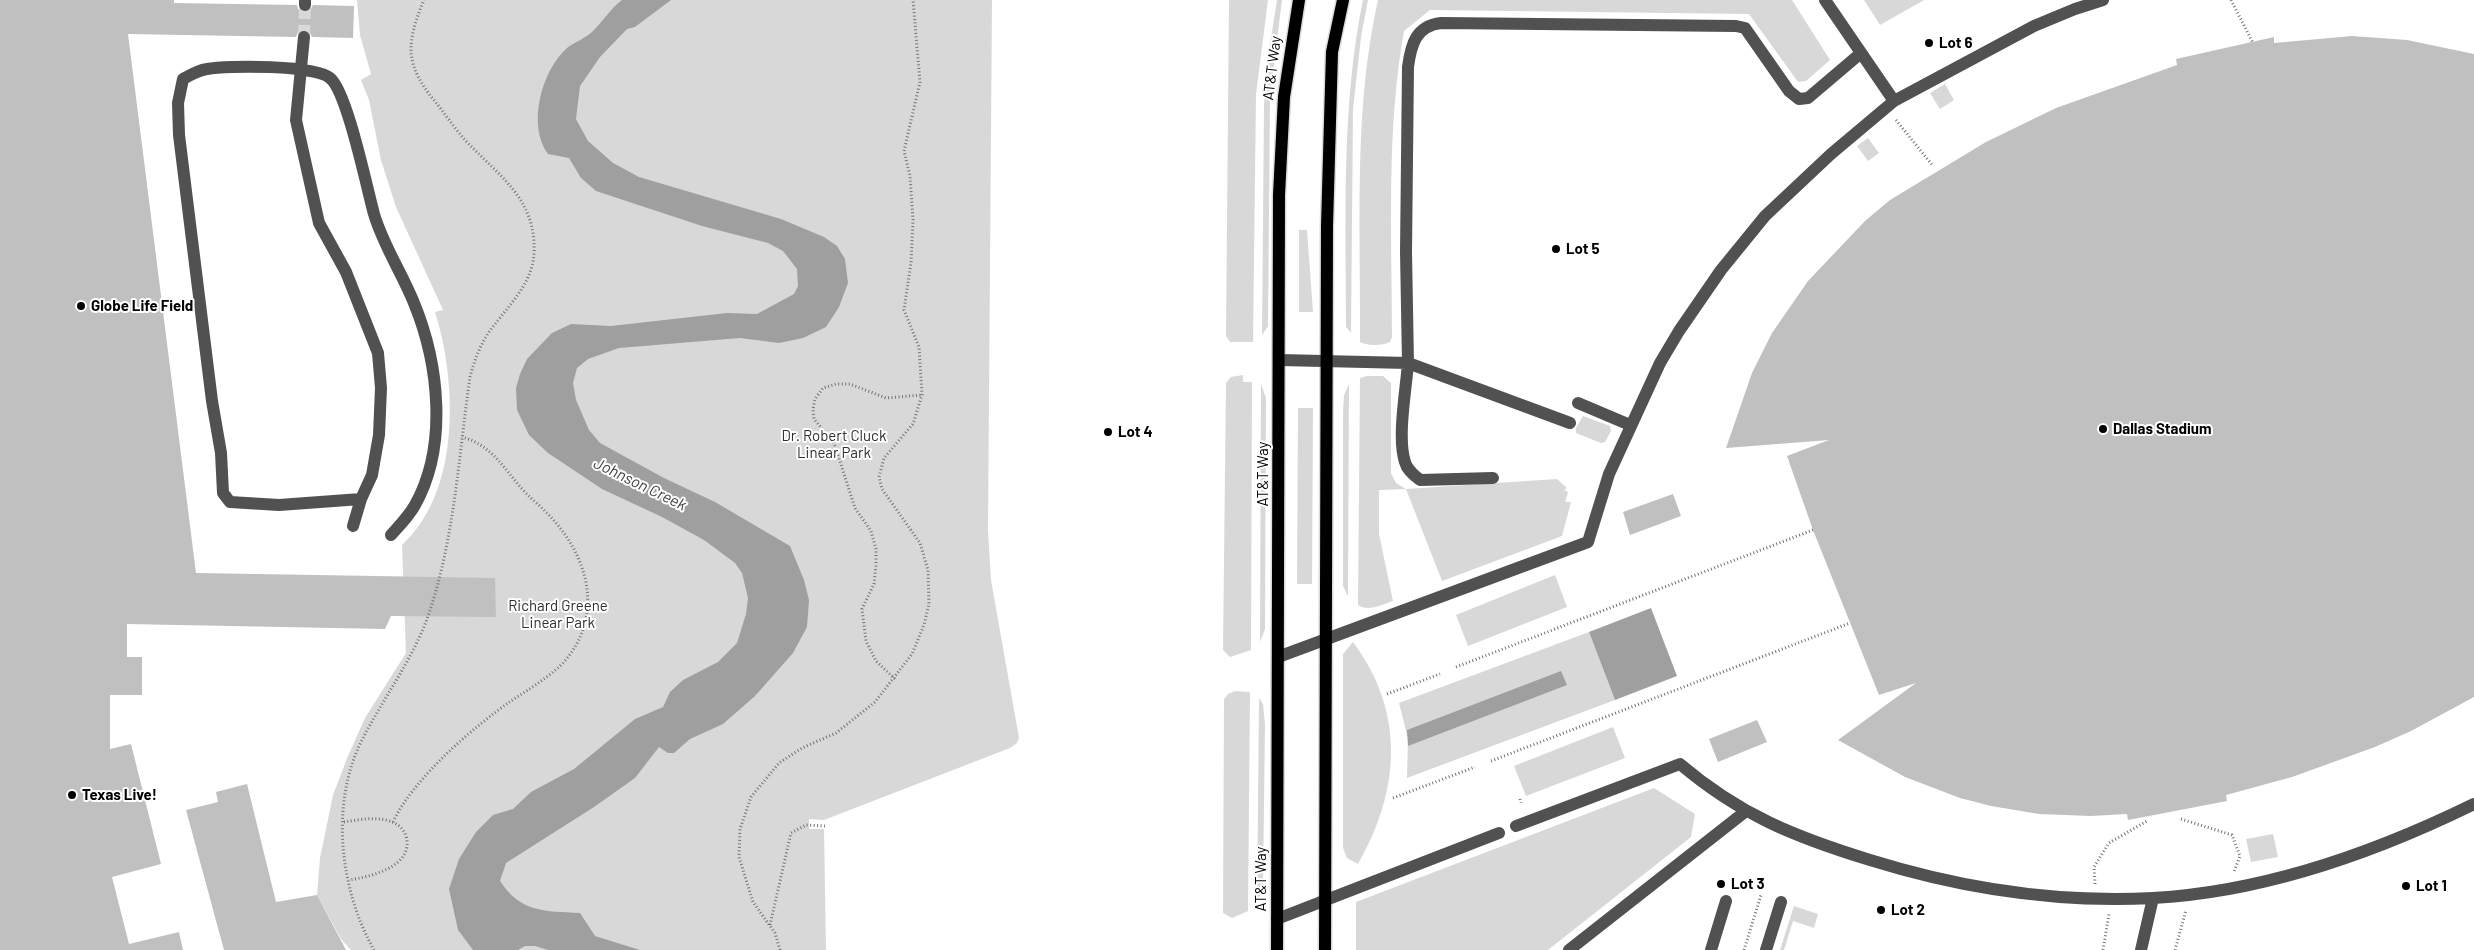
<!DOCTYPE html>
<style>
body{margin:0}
canvas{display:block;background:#fff}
</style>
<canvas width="2474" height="950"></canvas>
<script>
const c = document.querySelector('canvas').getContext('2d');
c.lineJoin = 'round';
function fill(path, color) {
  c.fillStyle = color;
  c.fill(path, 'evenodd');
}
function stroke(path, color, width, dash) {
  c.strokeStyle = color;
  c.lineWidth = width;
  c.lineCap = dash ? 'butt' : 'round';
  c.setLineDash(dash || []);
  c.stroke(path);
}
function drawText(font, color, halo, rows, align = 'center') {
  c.font = font + ' Barlow,sans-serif';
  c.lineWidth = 4;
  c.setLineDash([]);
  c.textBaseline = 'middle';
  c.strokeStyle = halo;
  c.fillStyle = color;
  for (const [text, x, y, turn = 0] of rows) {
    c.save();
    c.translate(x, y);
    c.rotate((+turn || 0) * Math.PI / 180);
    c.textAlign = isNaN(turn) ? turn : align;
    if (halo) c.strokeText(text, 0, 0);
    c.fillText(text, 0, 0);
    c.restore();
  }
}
fill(new Path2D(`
 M357,0H992L988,530L991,580L1019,738L1017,743L1010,748L824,820L809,819V829H824L826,950H351L341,939L317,895L320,858L333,795L348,756L365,718L406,653L402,545C461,491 457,382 435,312L443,310L396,207L381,160L369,100L361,80L371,74L360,35Z
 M1229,0H1268L1256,94L1253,342H1230L1226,336Z
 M1277,0H1282L1270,97L1268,326L1262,335L1264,105L1268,57Z
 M1363,0H1368L1361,37L1353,109L1351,333L1346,327C1346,218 1341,107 1363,0Z
 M1378,0H1792L1830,60L1806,81L1798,82L1749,14L1430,10L1404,31C1386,131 1392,235 1392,337L1390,342C1382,346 1368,346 1360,342C1361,230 1353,110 1378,0Z
 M1864,0H1924L1880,25Z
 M1945,84L1954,100L1940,109L1930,93Z
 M1868,138L1879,153L1868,161L1857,146Z
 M1299,230H1307L1313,312H1299Z
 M1243,375V382H1252L1251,650L1230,657L1223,650L1226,383L1231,377Z
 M1367,376H1383L1391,383V473L1396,483L1406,489L1557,479L1567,488L1564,490L1568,492L1565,502H1571L1562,536L1442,581L1406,489L1379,490V534L1393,601C1381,605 1368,612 1358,605L1360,378Z
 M1261,384L1266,398L1265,629L1260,642Z
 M1349,384L1348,596L1343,586V412L1344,395Z
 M1298,408H1313L1312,584H1297Z
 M1583,416L1610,426L1611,431L1605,442L1601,443L1576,433V428Z
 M1555,575L1567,607L1468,646L1456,615Z
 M1589,632L1615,700L1407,778L1408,739L1399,703Z
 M1353,642C1406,713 1400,791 1358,864L1347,858L1343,848V654Z
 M1235,691L1250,692L1248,911L1232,918L1223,913L1224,699L1228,694Z
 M1259,698L1263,704L1265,724L1263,886L1257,905Z
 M1613,727L1625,758L1526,796L1514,766Z
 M1654,788L1695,814L1691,837L1548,950H1356V902Z
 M2273,834L2278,857L2251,862L2246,839Z
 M1794,906L1818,914L1814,928L1793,921L1784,950H1780Z`), '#d8d8d8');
fill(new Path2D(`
 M622,0H671L635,27L627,29L600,57L580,86L576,119L588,141L613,163L639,177L781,219L824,237L837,246L845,259L848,283L839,307L826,327L803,338L779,343L740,338L619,348L588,359L577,368L573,383L576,400L589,430L600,443L664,478L715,502L790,546L804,580L809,600L807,627L793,653L755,696L723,724L690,739L674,753H668L659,747L635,778L594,807L506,863L500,881C521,913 545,911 580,913L595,936L640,950H548L535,946H525L518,950H473L458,930L449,889L459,859L476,832L493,815L513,809L531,792L574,769L635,719L663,707L670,692L683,680L718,662L737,643L746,614L748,598L742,573L735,563L704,540L662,517L602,489L548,453L529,435L517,410L516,388L520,374L527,359L552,333L571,324L611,326L727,313L757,314L794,294L798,286L797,269L783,251L768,243L702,226L596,191L581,178L569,158L548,154C527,126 541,71 567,48C575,42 586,38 593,31C603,21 610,9 622,0Z
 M1651,608L1677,676L1615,700L1589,632Z
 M1561,671L1567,685L1408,746L1407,730Z`), '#9f9f9f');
fill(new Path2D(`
 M0,0H174V3L297,5L298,9L305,13L309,12L313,5L354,6L353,38L312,37L309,31L304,29L298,32L296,37L128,34L196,573L495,578L496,617L391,616L385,629L127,624V657H142V695H110V749L131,744L161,864L112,877L129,944L179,932L183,950H0Z
 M2352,36L2407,40L2474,54V697L2411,731L2375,747L2292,777L2226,795L2227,801L2128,820L2127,814L2091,816L2039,814L1991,806L1960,798L1905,777L1838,740L1916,683L1879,695L1813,530L1787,456L1829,440L1726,448L1752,373L1772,333L1808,281L1865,221L1890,200L1986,142L2056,108L2177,65L2176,59L2274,37V43Z
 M1673,494L1681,516L1630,535L1623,512Z
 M1757,720L1767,742L1718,762L1709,739Z
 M247,784L276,902L317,895L346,950H224L186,810L218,802L216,792Z`), '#c0c0c0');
stroke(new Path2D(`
 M304,37L305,5`), '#d9d9d9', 12, [12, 6]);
const major = new Path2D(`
 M1277,950L1279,195L1284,97L1299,0
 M1325,950L1327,226L1332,52L1343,0`);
stroke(major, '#dbdbdb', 15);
stroke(new Path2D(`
 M2231,0L2253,43
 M1896,120L1933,166
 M1456,667L1813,530
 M895,679L876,661L866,641L862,609L874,584L876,565V549L871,531L855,508L834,443L814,419L813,409L815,399L823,388L836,384H850L886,398L922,395
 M1387,694L1440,674
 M1491,761L1850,623
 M1393,798L1475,767
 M1520,799L1521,803
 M2181,819L2232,835L2240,856L2234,872
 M344,822C357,820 372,817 386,820C395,822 403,827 406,836C415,867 369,877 349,880
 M393,822C413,779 472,728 511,701C529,689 548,678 563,663C607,614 587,552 545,511C538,504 530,498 523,490C504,469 492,445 462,437
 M2095,884L2094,867L2109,843L2147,821
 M770,925L791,833L806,825L825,826
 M374,950C340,890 330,805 361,742C384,696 417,655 432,604C455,531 459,453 470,377C474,362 479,348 487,335C504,310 532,286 534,254C537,199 499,176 466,141C456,130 447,117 438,105C427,92 415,76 412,59C408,40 417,17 424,0
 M780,950L775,933L753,902L739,857L740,829L751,797L779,763L802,748L836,733L875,702L912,654L924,625L929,604L928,570L920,543L882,489L879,477L884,458L913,424L922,395L919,347L904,310L911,263L913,220L910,176L904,151L920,82L913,0
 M1744,950L1761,895
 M2103,950L2109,914
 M2175,950L2186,910`), '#737373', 3, [1, 2.5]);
stroke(new Path2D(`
 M1825,0L1894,101
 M305,5V0
 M304,37L296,120L319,223L346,272L378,353L381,388L379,435L372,475L361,499L353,526
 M1280,360L1408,363L1406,252L1408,67C1411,44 1416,26 1441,23L1736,26L1745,28L1789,91L1799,99L1808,98L1861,53
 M1578,403L1630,425
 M1493,478L1420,480C1414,475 1407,470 1405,462C1397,438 1406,390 1408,363L1570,423
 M361,499L279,505L230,502L223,493L221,453L212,401L179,135L178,103L183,79C190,75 199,70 207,69C227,65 316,65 330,78C347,91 367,189 374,214C383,245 402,273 414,303C439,364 448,446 415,505C409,516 400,525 391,535
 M1278,657L1588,542L1609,474L1660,363L1679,331L1721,270L1765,216L1831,154L1894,101L2034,26L2075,9L2103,0
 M1516,826L1680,764C1740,815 1795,837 1870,860C1960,888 2057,903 2153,898C2265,892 2374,853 2474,804
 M1277,919L1499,833
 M1569,950L1746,811
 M1711,950L1726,901
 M1766,950L1781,902
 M2141,950L2153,898`), '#515151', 12);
stroke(major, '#000', 12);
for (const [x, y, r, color] of [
 [1929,43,5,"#000"],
 [1556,249,5,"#000"],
 [81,306,5,"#000"],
 [2103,429,5,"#000"],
 [1108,432,5,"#000"],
 [72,795,5,"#000"],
 [1721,884,5,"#000"],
 [2406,886,5,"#000"],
 [1881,910,5,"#000"]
]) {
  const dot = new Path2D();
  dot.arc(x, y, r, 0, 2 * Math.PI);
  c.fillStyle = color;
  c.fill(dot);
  stroke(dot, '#fff', 2);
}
drawText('bold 15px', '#000', '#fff', [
 ["Lot 6",1939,43],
 ["Lot 5",1566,249],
 ["Globe Life Field",91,306],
 ["Dallas Stadium",2113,429],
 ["Lot 4",1118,432],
 ["Texas Live!",82,795],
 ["Lot 3",1731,884],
 ["Lot 1",2416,886],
 ["Lot 2",1891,910]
], 'left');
drawText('15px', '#000', '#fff', [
 ["AT&T Way",1272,68,-83],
 ["AT&T Way",1263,474,-90],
 ["AT&T Way",1261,879,-90]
]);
drawText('15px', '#2f2f2f', '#fff', [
 ["Dr. Robert Cluck",834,436],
 ["Linear Park",834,453],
 ["Richard Greene",558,606],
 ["Linear Park",558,623]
]);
drawText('italic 16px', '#404040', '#fff', [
 ["Johnson Creek",640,484,26]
]);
</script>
